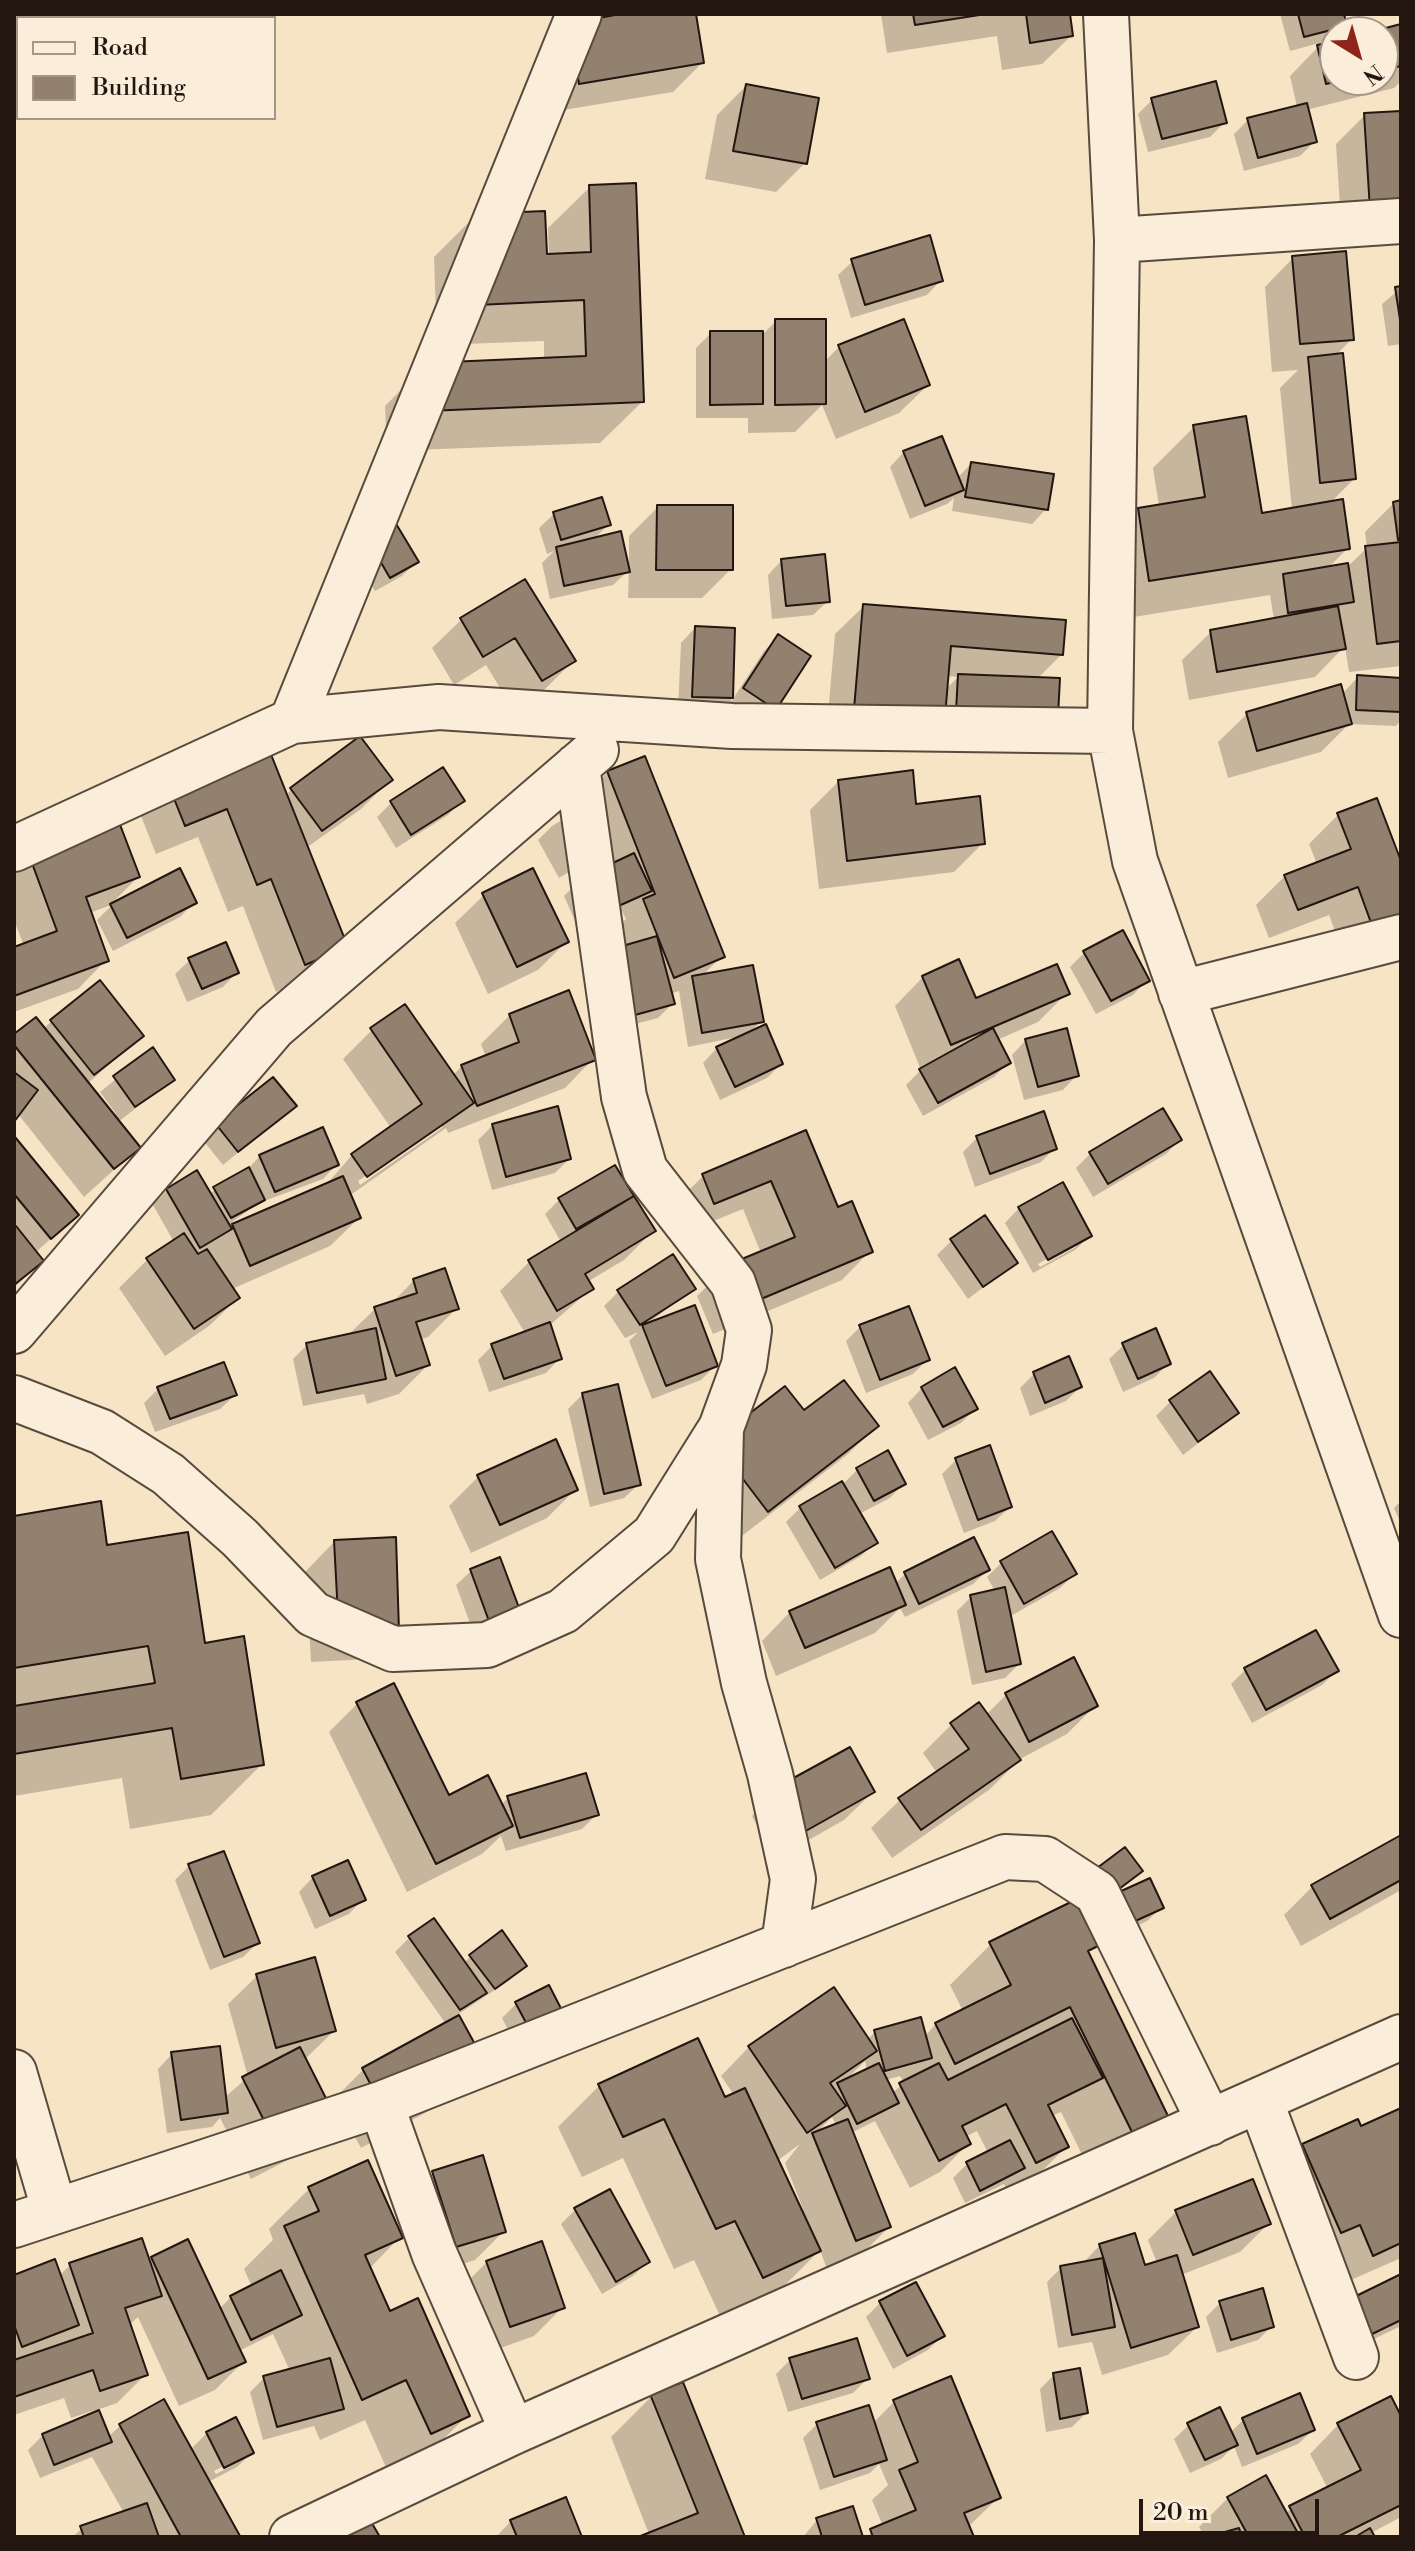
<!DOCTYPE html>
<style>
body{margin:0}
#map{position:relative;width:1415px;height:2551px;overflow:hidden;background:#f7e4c5;font-family:"Libre Bodoni",serif}
canvas{display:block}
.frame{position:absolute;inset:0;border:16px solid #231610;pointer-events:none}
.legend{position:absolute;left:16px;top:16px;width:260px;height:104px;box-sizing:border-box;background:#faedd9;border:2px solid #a49789;margin:0;padding:10px 14px;list-style:none;font-size:24px;color:#231610}
.legend li{display:flex;align-items:center;gap:16px;height:40px}
.legend b{width:40px;border:2px solid #a49789}
.north{position:absolute;left:1319px;top:16px;width:80px;height:80px;box-sizing:border-box;background:#faedd9;border:2px solid #a49789;border-radius:50%;rotate:143deg;font-size:22px;font-weight:700;line-height:32px;text-align:center;color:#231610}
.north::after{content:'';display:block;margin:auto;width:28px;height:36px;background:#8f2418;clip-path:polygon(50% 0,100% 100%,50% 72%,0 100%)}
.scale{position:absolute;left:1139px;top:2499px;width:180px;height:36px;box-sizing:border-box;border:4px solid #231610;border-top:0;padding-left:10px;font-size:24px;line-height:28px;white-space:nowrap;color:#231610;-webkit-text-stroke:6px #faedd9;paint-order:stroke}
</style>
<div id="map">
<canvas width="1415" height="2551"></canvas>
<div class="frame"></div>
<ul class="legend">
<li><b style="height:10px;background:#faedd9"></b>Road</li>
<li><b style="height:22px;background:#91816e"></b>Building</li>
</ul>
<div class="north">N</div>
<div class="scale">20 m</div>
</div>
<script>
const c = document.querySelector('canvas').getContext('2d');
c.lineJoin = 'round';
function fill(path, color) {
  c.fillStyle = color;
  c.fill(path, 'evenodd');
}
function stroke(path, color, width, dash) {
  c.strokeStyle = color;
  c.lineWidth = width;
  c.lineCap = dash ? 'butt' : 'round';
  c.setLineDash(dash || []);
  c.stroke(path);
}
fill(new Path2D(`
 M632,14H694L702,63L673,92L551,112L542,54Z
 M881,14H1068L1071,36L1042,64L1002,70L997,36L887,53Z
 M1280,14H1342L1345,26L1326,45L1335,43V80H1383V32H1378L1401,26V81L1394,88L1306,110L1314,142L1300,156L1244,171L1234,134L1248,120L1297,107L1290,76L1323,42L1290,51Z
 M746,86L805,163L776,192L705,179L717,115Z
 M1152,100L1224,123L1210,137L1148,152L1138,114Z
 M1401,113V222L1342,238L1336,144L1365,115Z
 M590,187L642,402L600,443L387,451L385,406L426,365L544,360V341L437,345L434,257L475,216L549,256L548,228Z
 M1293,258L1352,339L1335,356L1354,479L1329,504L1348,548L1328,568H1346L1367,548L1365,532L1394,503L1401,502V666L1349,672L1345,646L1315,677L1189,700L1182,660L1211,632L1274,620L1270,595L1109,621L1097,550L1138,509L1159,506L1153,468L1194,427L1260,516L1292,510L1280,388L1298,370L1272,372L1265,287Z
 M853,261L941,280L927,295L851,318L838,275Z
 M1401,288V344L1388,346L1382,304Z
 M776,321L824,362L839,347L928,385L899,413L836,439L822,405L795,432L748,433V418H696V348L711,333L761,336Z
 M904,452L957,478L971,464L1046,509L1032,524L952,511L954,498L947,504L910,519L890,467Z
 M658,507L731,569L702,598H628L629,570L613,585L550,599L542,563L554,551L547,554L539,528L554,514L609,524L593,540L629,567V536Z
 M356,520L416,562L402,576L375,591L342,534Z
 M782,560L828,601L813,615L772,619L768,575Z
 M524,581L573,661L545,689L513,709L486,665L454,685L432,648L461,620Z
 M864,606L1061,655L1037,679L1056,715L826,737L835,634ZM946,676L958,677L945,690Z
 M695,628L733,630L731,702L764,651L779,636L809,657L761,723L727,701L716,712L678,710L681,643Z
 M1358,677L1401,680V720L1396,726L1349,724L1321,752L1228,778L1218,742L1247,714L1342,694Z
 M443,770L462,800L448,815L396,848L377,817L391,803Z
 M608,772L722,956L702,976L762,1021L749,1033L781,1064L767,1078L720,1100L703,1063L717,1048L737,1037L688,1047L679,991L670,994L673,1003L658,1018L609,1031L615,929L626,919L622,911L579,930L564,896L578,882L586,862L559,878L538,840L552,826L582,808L579,801Z
 M390,780L361,809L306,848L345,947L316,976L276,992L243,906L228,912L198,837L156,854L141,816L170,788L285,796L292,789Z
 M838,782L983,843L954,872L819,889L810,810Z
 M1338,815L1401,867L1349,969L1329,915L1269,938L1256,905L1285,876L1317,864L1309,844Z
 M30,857L138,877L109,906L89,913L106,960L78,989L14,1012V949L24,946L14,920V873Z
 M484,895L566,942L538,970L488,994L455,923Z
 M194,903L180,917L113,951L97,920L112,905Z
 M1084,953L1147,980L1133,995L1096,1014L1070,967Z
 M190,960L237,972L223,987L187,1002L175,974Z
 M923,977L975,1001L1067,993L1038,1022L997,1040L1009,1062L994,1077L923,1116L906,1085L921,1070L895,1006Z
 M510,1015L593,1059L565,1088L448,1133L446,1128L349,1196L359,1218L330,1246L232,1289L238,1298L209,1326L165,1356L119,1288L147,1260L174,1242L153,1205L167,1190L209,1194L245,1172L260,1156L337,1164L323,1179L259,1203L232,1222L234,1225L325,1186L352,1155L391,1128L343,1059L372,1030L452,1076L462,1066L486,1057L481,1044ZM442,1123V1128L360,1185L358,1181Z
 M52,1021L142,1036L87,1084L113,1116L116,1114L100,1092L152,1050L172,1080L118,1122L138,1148L84,1197L18,1114L14,1119V1037L43,1029Z
 M1026,1040L1077,1075L1063,1090L1024,1100L1012,1055Z
 M294,1106L223,1165L202,1139L216,1125Z
 M1163,1111L1180,1140L1166,1154L1093,1197L1076,1168L1090,1154Z
 M493,1125L569,1159L555,1173L492,1190L478,1140Z
 M805,1133L837,1210L870,1251L842,1280L713,1334L697,1296L726,1268L761,1253L743,1209L686,1232L674,1205L703,1176Z
 M977,1138L1055,1148L1041,1162L975,1187L963,1152Z
 M15,1140L77,1215L35,1253L41,1261L14,1288Z
 M615,1167L653,1231L624,1260L587,1282L591,1289L549,1326L560,1358L546,1373L489,1392L478,1360L493,1345L525,1333L500,1291L529,1262L561,1242L545,1214L559,1200Z
 M1019,1208L1090,1235L1075,1250L1033,1273L1005,1223ZM1076,1242V1247L1040,1267L1038,1264Z
 M951,1241L1016,1262L968,1299L937,1255Z
 M414,1280L457,1308L428,1337L419,1340L428,1365L399,1394L367,1404L364,1394L303,1406L293,1359L307,1345L347,1336L375,1309L391,1304Z
 M693,1289L650,1322L715,1366L701,1380L652,1399L629,1341L638,1332L625,1338L604,1306L618,1292Z
 M860,1327L927,1360L913,1374L866,1393L846,1341Z
 M1124,1345L1169,1363L1154,1378L1123,1392L1109,1359Z
 M1034,1374L1080,1387L1066,1401L1030,1416L1020,1388Z
 M159,1388L235,1395L220,1409L155,1432L144,1403Z
 M922,1388L975,1409L961,1423L928,1440L908,1403Z
 M583,1394L639,1484L624,1498L590,1507L568,1409Z
 M1170,1402L1237,1413L1183,1455L1156,1416Z
 M804,1413L876,1426L848,1454L738,1539L686,1471Z
 M956,1460L1010,1507L995,1521L964,1533L942,1474Z
 M857,1470L904,1483L890,1498L859,1514L875,1542L861,1556L820,1580L786,1522L801,1507L842,1485Z
 M478,1477L576,1489L547,1518L471,1553L449,1506Z
 M1401,1501V1524L1394,1508Z
 M14,1518L106,1547L204,1645L262,1764L211,1815L130,1829L122,1778L14,1796Z
 M1051,1533L1075,1574L1060,1588L1009,1617L1019,1664L1005,1678L972,1685L957,1611L971,1597L995,1591L987,1577L1001,1563Z
 M334,1542L369,1659L311,1662L306,1571Z
 M499,1560L518,1612L475,1637L456,1585L471,1571Z
 M988,1570L973,1584L905,1617L900,1608L875,1633L776,1676L762,1641L790,1612L895,1584L905,1574Z
 M1246,1669L1336,1671L1322,1685L1252,1723L1231,1684Z
 M1006,1695L1096,1705L1067,1734L1020,1759L990,1789L892,1858L871,1828L900,1800L937,1773L923,1753L952,1724L986,1715Z
 M358,1703L448,1798L501,1805L508,1798L597,1814L582,1829L506,1851L501,1836L482,1854L407,1892L329,1732Z
 M780,1788L873,1792L844,1820L775,1859L752,1816Z
 M1401,1837V1890L1301,1946L1284,1915L1313,1886Z
 M189,1866L258,1943L243,1957L210,1970L175,1880Z
 M1140,1871L1110,1897L1162,1907L1147,1921L1107,1940L1080,1887Z
 M313,1877L363,1899L349,1914L315,1929L299,1892Z
 M409,1938L464,1963L471,1956L524,1966L510,1980L457,2015L485,2067L456,2096L361,2148L334,2099L363,2070L446,2024L395,1952Z
 M991,1944L1095,1946L1087,1954L1166,2115L1125,2156L1091,2173L1061,2112L1051,2116L1066,2147L1037,2176L1007,2190L1004,2184L965,2203L953,2178L967,2164L988,2153L977,2131L965,2137L968,2144L940,2172L910,2188L875,2121L851,2133L889,2227L860,2256L827,2269L820,2250L778,2292L721,2318L694,2260L674,2269L623,2158L582,2177L558,2127L599,2086L697,2040L724,2099L734,2095L721,2076L749,2047L867,2040L875,2032L924,2037L936,2024L963,2011L950,1985ZM865,2061L867,2071L846,2080ZM900,2076L904,2083L892,2093L885,2080ZM832,2117L836,2125L816,2133ZM800,2144L785,2163L803,2209L800,2210L777,2161Z
 M257,1976L334,2031L304,2060L307,2150L251,2179L220,2118L212,2127L167,2133L158,2069L172,2054L224,2098L248,2077L228,2004Z
 M516,2004L572,2033L526,2064L502,2018Z
 M1401,2111V2258L1344,2283L1274,2175L1303,2146L1357,2122L1360,2129Z
 M433,2173L504,2231L475,2260L427,2275L404,2201Z
 M310,2188L400,2237L369,2269L389,2313L468,2415L426,2456L389,2474L365,2420L320,2440L314,2426L263,2440L250,2392L264,2378L290,2371L273,2334L239,2351L244,2361L215,2390L179,2406L138,2317L129,2325L146,2374L117,2403L97,2410L108,2437L120,2426L163,2402L190,2450L207,2433L252,2452L237,2467L208,2482L236,2537H73L82,2528L124,2513L92,2457L40,2478L28,2450L43,2435L96,2413L95,2410L71,2418L64,2398L14,2415V2277L59,2276L70,2265L148,2263L152,2258L219,2309L231,2297L252,2287L244,2269L273,2240L269,2229ZM237,2459V2463L216,2474L214,2471Z
 M576,2209L648,2262L633,2276L602,2294L561,2224Z
 M1176,2212L1269,2223L1240,2252L1181,2275L1197,2327L1168,2355L1102,2375L1092,2342L1058,2348L1047,2282L1061,2268L1082,2264L1100,2245L1144,2268L1157,2263L1148,2240Z
 M487,2262L563,2307L534,2336L481,2355L458,2291Z
 M1401,2276V2326L1355,2348Z
 M880,2303L942,2336L928,2350L893,2369L866,2317Z
 M1220,2303L1272,2326L1258,2340L1217,2353L1206,2317Z
 M790,2360L867,2379L853,2393L788,2412L776,2374Z
 M1054,2375L1086,2413L1072,2427L1046,2432L1040,2389Z
 M652,2396L743,2537H643L649,2534L611,2437Z
 M894,2402L999,2497L968,2527L972,2537H865L883,2526L872,2500L888,2485L879,2464L870,2473L820,2490L803,2438L817,2424L873,2423Z
 M1243,2420L1313,2430L1298,2444L1242,2467L1234,2446L1221,2459L1190,2473L1174,2439L1189,2425L1230,2433Z
 M1401,2421V2517L1371,2533L1373,2537H1205L1199,2527L1228,2498L1285,2513L1328,2489L1310,2454L1338,2425Z
 M817,2520L860,2537H803Z
 M511,2521L580,2537H496Z`), '#0003');
const building = new Path2D(`
 M621,14H696L704,63L579,84L569,23Z
 M913,14H986L915,25Z
 M1026,14H1070L1073,36L1030,43Z
 M1298,14H1344L1347,26L1304,37Z
 M1401,24V66L1383,70V32H1370Z
 M1335,41V80H1344L1326,84L1317,45Z
 M1216,81L1227,123L1162,139L1151,98Z
 M746,84L819,98L807,164L733,151Z
 M1307,103L1317,142L1258,158L1247,118Z
 M1401,111V208L1370,210L1364,113Z
 M636,183L644,402L427,411L425,363L586,356L584,300L477,305L474,214L545,211L547,254L591,252L589,185Z
 M930,235L943,281L865,305L851,259Z
 M1346,251L1354,340L1300,344L1292,256Z
 M1401,286V326L1395,287Z
 M775,319H826V404L775,405Z
 M904,319L930,385L865,412L838,345Z
 M710,331H763V404L710,405Z
 M1343,353L1356,479L1320,483L1308,357Z
 M1246,416L1262,513L1343,499L1350,549L1149,581L1138,508L1205,497L1193,425Z
 M942,436L964,490L925,506L903,451Z
 M971,462L1054,474L1048,510L965,497Z
 M602,497L611,525L561,540L553,512Z
 M1401,500V539L1398,540L1393,502Z
 M383,502L419,562L390,578L355,518Z
 M657,505H733V570H656Z
 M621,531L630,572L564,586L556,547Z
 M1401,542V641L1377,644L1365,546Z
 M825,554L830,602L786,606L781,559Z
 M1348,563L1354,602L1288,613L1283,574Z
 M525,579L576,661L542,681L515,638L483,657L460,618Z
 M863,604L1066,620L1063,655L951,646L945,716L854,709Z
 M1338,606L1346,649L1217,672L1210,630Z
 M695,626L735,628L733,698L692,697Z
 M778,634L811,656L776,710L743,688Z
 M958,674L1060,678L1058,716L956,712Z
 M1357,675L1401,678V712L1356,710Z
 M1341,684L1352,724L1257,751L1246,712Z
 M360,736L393,780L322,831L290,788Z
 M268,747L348,947L305,965L271,879L257,885L227,809L185,826L169,786Z
 M645,756L725,957L674,978L643,899L655,894L607,771Z
 M443,767L465,801L411,835L390,801Z
 M913,770L916,804L980,796L985,844L847,861L838,780Z
 M1377,798L1401,861V933L1378,942L1358,887L1298,910L1284,875L1351,849L1337,813Z
 M119,822L140,877L86,897L109,961L14,996V947L57,931L29,855Z
 M634,853L652,891L594,917L577,880Z
 M180,868L197,903L127,938L110,904Z
 M533,868L569,942L517,967L482,893Z
 M1123,930L1150,981L1111,1001L1083,951Z
 M657,936L675,1004L624,1018L605,951Z
 M226,942L239,973L202,989L188,958Z
 M959,959L976,998L1057,964L1070,994L951,1045L922,976Z
 M753,965L764,1022L702,1033L692,976Z
 M100,980L144,1036L94,1075L50,1020Z
 M569,990L596,1060L477,1106L461,1065L519,1042L509,1014Z
 M405,1004L474,1103L367,1177L351,1154L422,1104L370,1028Z
 M36,1017L141,1148L114,1169L14,1045V1034Z
 M766,1024L783,1064L735,1087L716,1047Z
 M993,1028L1011,1063L938,1103L919,1069Z
 M1067,1028L1079,1076L1038,1087L1025,1039Z
 M153,1047L175,1080L135,1107L113,1076Z
 M14,1072L38,1090L14,1122Z
 M273,1077L297,1106L238,1152L215,1123Z
 M558,1106L571,1159L506,1177L492,1124Z
 M1163,1108L1182,1140L1108,1184L1089,1152Z
 M1044,1111L1057,1149L990,1174L976,1136Z
 M323,1127L339,1165L275,1192L259,1155Z
 M806,1130L838,1207L852,1201L873,1252L742,1307L725,1266L795,1237L771,1181L714,1204L702,1174Z
 M15,1137L79,1215L51,1239L14,1194Z
 M615,1165L634,1196L576,1229L558,1198Z
 M249,1167L265,1200L231,1218L213,1187Z
 M197,1170L232,1229L200,1248L166,1189Z
 M343,1176L361,1218L250,1266L232,1224Z
 M1063,1182L1092,1236L1048,1260L1018,1207Z
 M634,1196L656,1231L585,1274L594,1289L557,1311L528,1260Z
 M985,1215L1018,1263L983,1287L950,1239Z
 M16,1226L44,1261L14,1285V1227Z
 M184,1233L198,1254L207,1249L240,1298L194,1329L146,1258Z
 M673,1254L696,1289L640,1325L617,1290Z
 M445,1268L459,1309L416,1322L430,1365L396,1376L374,1307L417,1293L413,1279Z
 M695,1305L718,1366L666,1386L642,1325Z
 M909,1306L930,1360L880,1380L859,1325Z
 M550,1322L562,1359L504,1379L491,1344Z
 M376,1328L386,1379L317,1393L306,1343Z
 M1156,1328L1171,1364L1138,1379L1122,1343Z
 M1069,1356L1082,1387L1045,1403L1033,1372Z
 M224,1362L237,1395L170,1419L157,1387Z
 M955,1367L978,1409L943,1427L921,1387Z
 M1210,1371L1239,1413L1198,1442L1169,1400Z
 M844,1380L879,1426L768,1512L714,1441L785,1386L804,1410Z
 M618,1384L641,1485L604,1494L582,1393Z
 M556,1439L578,1490L500,1525L477,1475Z
 M990,1445L1012,1507L978,1520L955,1458Z
 M888,1450L906,1484L874,1501L856,1468Z
 M842,1481L878,1543L835,1568L799,1506Z
 M101,1501L107,1545L188,1532L205,1643L244,1636L264,1765L181,1779L172,1728L14,1754V1706L155,1683L148,1646L14,1668V1516Z
 M1052,1531L1077,1574L1024,1604L1000,1561Z
 M396,1537L399,1631L339,1634L334,1540Z
 M974,1537L990,1570L919,1604L904,1572Z
 M500,1557L521,1613L490,1624L470,1569Z
 M890,1567L906,1605L805,1648L789,1611Z
 M1005,1587L1021,1664L986,1672L970,1595Z
 M1316,1630L1339,1671L1266,1710L1244,1668Z
 M1074,1657L1098,1706L1029,1742L1005,1693Z
 M394,1683L449,1795L488,1775L513,1826L436,1864L356,1702Z
 M979,1702L1021,1760L921,1830L898,1798L969,1749L950,1723Z
 M850,1747L875,1792L804,1832L779,1786Z
 M586,1773L599,1815L520,1838L507,1796Z
 M1401,1835V1880L1330,1919L1311,1885Z
 M1125,1847L1143,1871L1111,1895L1093,1871Z
 M224,1851L260,1943L224,1957L188,1864Z
 M348,1860L366,1900L330,1916L312,1876Z
 M1150,1878L1164,1908L1122,1927L1108,1897Z
 M1075,1900L1098,1946L1088,1951L1168,2116L1133,2134L1070,2007L955,2064L935,2023L1011,1985L989,1942Z
 M434,1918L487,1993L460,2010L408,1936Z
 M502,1930L527,1966L495,1989L469,1955Z
 M315,1957L336,2031L276,2048L256,1974Z
 M549,1985L574,2034L541,2051L515,2002Z
 M834,1987L877,2051L830,2083L846,2106L807,2133L748,2046Z
 M459,2015L488,2068L390,2121L362,2068Z
 M921,2017L932,2058L885,2071L874,2030Z
 M1072,2018L1103,2078L1048,2105L1069,2147L1036,2163L1006,2104L962,2126L971,2144L939,2161L899,2083L939,2063L948,2080Z
 M698,2038L725,2097L745,2088L821,2251L763,2278L735,2221L716,2229L664,2119L623,2137L598,2084Z
 M220,2046L228,2113L181,2120L171,2052Z
 M300,2047L338,2122L280,2152L242,2077Z
 M879,2063L899,2103L857,2124L837,2083Z
 M1401,2108V2243L1373,2256L1360,2225L1341,2233L1302,2144L1358,2119L1361,2126Z
 M848,2119L891,2227L856,2241L812,2133Z
 M1010,2140L1025,2168L980,2191L966,2162Z
 M483,2155L506,2232L456,2247L432,2171Z
 M368,2160L403,2238L365,2255L390,2311L418,2298L470,2416L431,2434L406,2380L362,2400L284,2226L319,2211L308,2187Z
 M1253,2179L1271,2224L1193,2255L1175,2210Z
 M610,2189L650,2262L616,2282L574,2208Z
 M1135,2233L1145,2265L1177,2255L1199,2327L1131,2348L1099,2244Z
 M142,2238L162,2296L125,2308L148,2375L100,2391L93,2370L14,2397V2360L93,2333L69,2263Z
 M188,2239L246,2362L208,2379L151,2257Z
 M542,2241L565,2308L510,2327L486,2261Z
 M1103,2258L1115,2327L1072,2335L1060,2266Z
 M55,2259L79,2325L22,2347L14,2325V2275Z
 M281,2270L302,2315L251,2340L230,2296Z
 M1401,2274V2320L1370,2335L1352,2298Z
 M916,2282L945,2336L907,2356L879,2301Z
 M1263,2288L1274,2327L1231,2340L1219,2301Z
 M857,2338L870,2379L802,2399L789,2358Z
 M330,2358L344,2409L277,2427L263,2376Z
 M1080,2368L1088,2413L1060,2419L1053,2373Z
 M951,2376L1001,2498L964,2513L974,2537H873L870,2529L916,2510L899,2470L918,2462L893,2400Z
 M683,2382L745,2537H638L698,2513L650,2394Z
 M1300,2393L1315,2430L1257,2454L1242,2418Z
 M1391,2396L1401,2416V2505L1337,2537H1305L1289,2506L1361,2470L1337,2423Z
 M164,2399L240,2536L237,2537H181L119,2424Z
 M869,2405L887,2460L834,2477L816,2422Z
 M1220,2407L1238,2445L1205,2460L1187,2423Z
 M99,2410L112,2442L54,2465L42,2434Z
 M236,2417L254,2453L224,2468L206,2432Z
 M1266,2475L1300,2537H1249L1227,2497Z
 M566,2497L582,2537H517L510,2520Z
 M147,2503L159,2537H84L80,2526Z
 M853,2506L863,2537H822L816,2518Z
 M370,2520L380,2537H341Z
 M1239,2528L1242,2537H1207Z
 M1370,2528L1375,2537H1355Z`);
fill(building, '#91816e');
stroke(building, '#231610', 2);
const minor = new Path2D(`
 M1106,14L1117,240L1110,731L1135,861L1401,1615
 M1117,240L1401,221
 M292,721L579,14
 M577,766L624,1097L645,1170L733,1283L749,1330L744,1365L721,1428L718,1559L744,1683L770,1774L793,1879L784,1945
 M14,849L292,721L439,707L732,726L1110,731
 M1181,993L1401,937
 M14,1331L274,1027L596,750
 M14,1398L102,1432L168,1474L240,1538L313,1614L393,1649L487,1645L563,1611L654,1535L721,1428
 M14,2072L54,2209
 M1260,2100L1356,2357
 M381,2104L434,2253L513,2432
 M14,2225L381,2104L1005,1857L1045,1859L1097,1893L1210,2123
 M292,2537L513,2432L1401,2037`);
stroke(minor, '#584a3d', 48);
stroke(minor, '#faedd9', 44);
</script>
